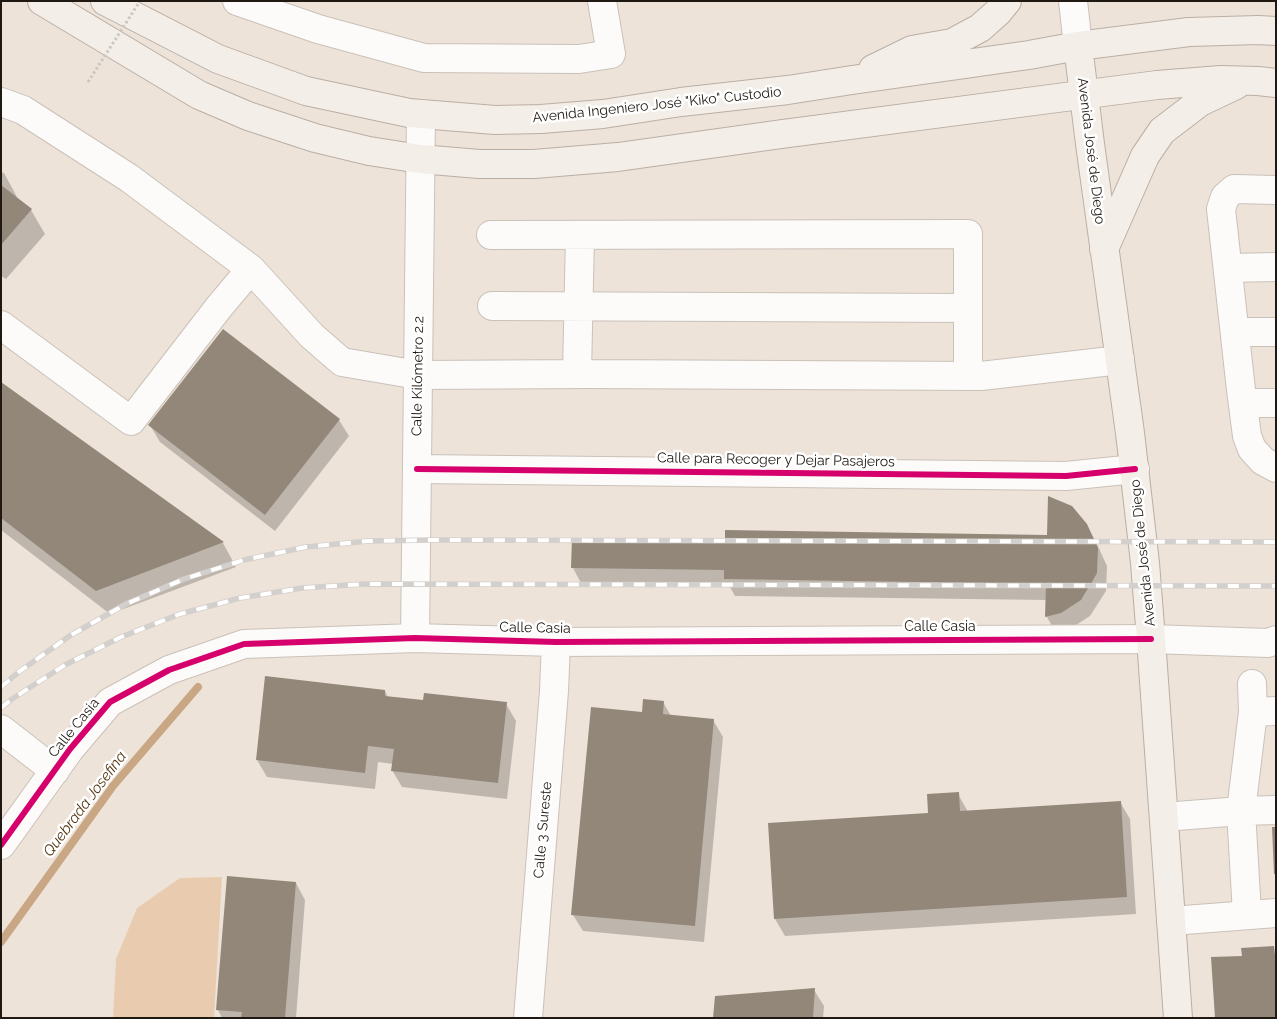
<!DOCTYPE html>
<meta charset="utf-8">
<style>
body{margin:0}
#map{position:relative;width:1277px;height:1019px;overflow:hidden;background:#eee3d9;font-family:Raleway,sans-serif}
canvas{display:block}
.frame{position:absolute;inset:0;border:2px solid #201912;pointer-events:none}
</style>
<div id="map">
<canvas width="1277" height="1019"></canvas>
<div class="frame"></div>
</div>
<script>
const ctx = document.querySelector('canvas').getContext('2d');
ctx.lineJoin = 'round';
function fill(path, color) {
  ctx.fillStyle = color;
  ctx.fill(path, 'evenodd');
}
function poly(rows) {
  const path = new Path2D();
  for (const r of rows) {
    path.moveTo(r[0], r[1]);
    for (let i = 2; i < r.length; i += 2) path.lineTo(r[i], r[i + 1]);
  }
  return path;
}
function stroke(path, color, width, dash) {
  ctx.strokeStyle = color;
  ctx.lineWidth = width;
  ctx.lineCap = dash ? 'butt' : 'round';
  ctx.setLineDash(dash || []);
  ctx.stroke(path);
}
function label(font, color, halo, rows, align = 'center') {
  ctx.font = font + ' Raleway,sans-serif';
  ctx.lineWidth = 5;
  ctx.setLineDash([]);
  ctx.textBaseline = 'middle';
  ctx.strokeStyle = halo;
  ctx.fillStyle = color;
  for (const [text, x, y, turn = 0] of rows) {
    ctx.save();
    ctx.translate(x, y);
    ctx.rotate((+turn || 0) * Math.PI / 180);
    ctx.textAlign = isNaN(turn) ? turn : align;
    if (halo) ctx.strokeText(text, 0, 0);
    ctx.fillText(text, 0, 0);
    ctx.restore();
  }
}
fill(poly([
 [222,877,214,1018,113,1018,116,959,137,908,180,878]
]), '#e9ccb0');
fill(poly([
 [1,172,4,173,17,197,16,198,31,210,45,234,6,279,1,276],
 [1,383,223,543,236,567,110,614,1,530],
 [339,420,349,436,275,531,160,442,150,425],
 [1086,525,1096,542,1107,566,1106,591,1090,616,1070,629,1056,633,1047,617,1047,600,735,596,730,587,582,585,573,568,726,541,1048,536],
 [266,677,385,691,388,697,424,701,506,704,516,721,507,799,402,787,392,770,393,764,378,762,375,789,267,777,257,760],
 [663,702,671,716,713,720,723,737,704,942,583,931,573,915,643,713],
 [958,794,968,812,1120,802,1130,819,1136,914,785,936,775,919],
 [296,883,305,900,296,1018,222,1018,218,1010],
 [814,990,824,1006,823,1018,714,1018]
]), '#0003');
stroke(poly([
 [1,942,113,786,198,687]
]), '#c9a684', 8);
fill(poly([
 [1,185,32,209,1,245],
 [223,329,340,419,265,515,148,425],
 [1,382,224,542,96,591,1,518],
 [1048,496,1072,506,1087,524,1098,548,1097,573,1092,582,1092,585,1090,585,1081,600,1061,613,1045,617,1046,584,724,579,724,570,571,568,572,538,725,540,725,530,1047,535],
 [265,676,385,690,385,696,423,700,424,693,507,702,498,783,391,771,394,749,368,746,365,773,256,760],
 [643,699,664,701,663,714,714,719,695,926,571,915,591,707,642,712],
 [959,792,960,811,1121,801,1127,897,774,919,768,823,928,813,927,794],
 [1272,827,1276,827,1276,874,1274,874],
 [227,876,296,882,285,1018,241,1018,242,1012,216,1010],
 [1274,946,1276,963,1276,1018,1215,1018,1211,957,1242,956,1241,948],
 [815,988,813,1018,713,1018,715,996]
]), '#938779');
const minor = poly([
 [237,1,318,29,424,58,579,59,611,54,602,1],
 [1073,1,1078,46],
 [1,102,23,110,129,178,251,269,312,336,342,362,418,375,587,374,981,376,1120,360],
 [1276,190,1234,189,1225,197,1221,209,1241,390,1247,436,1252,449,1263,461,1276,468],
 [491,235,968,234,968,376],
 [1228,268,1276,267],
 [492,306,968,308],
 [1,325,131,421,219,307,251,269],
 [1235,332,1276,332],
 [577,374,580,235],
 [1243,403,1276,403],
 [417,469,1066,476,1135,469],
 [415,638,421,114],
 [1252,684,1253,712,1276,711],
 [1253,712,1241,811,1276,810],
 [1,729,55,771],
 [1164,817,1241,811,1247,914],
 [1,845,70,749,110,702,169,670,244,644,415,638,556,642,1151,639,1268,643,1276,640],
 [1171,921,1276,913],
 [528,1018,554,691,556,642]
]);
const major = poly([
 [42,1,199,95,248,116,315,138,369,151,420,159,479,164,534,164,618,157,782,134,1157,85,1221,80,1258,81,1276,83],
 [105,1,218,59,306,91,409,113,495,120,541,119,603,114,681,102,788,90,852,80,1029,55,1078,46,1189,32,1258,30,1276,31],
 [1078,46,1090,144,1130,433,1145,563,1151,639,1178,1018],
 [873,69,912,50,952,43,980,28,998,12,1007,1],
 [1104,249,1145,156,1162,131,1200,102,1236,85]
]);
stroke(minor, '#cac1b9', 30);
stroke(major, '#bbafa4', 30);
stroke(minor, '#fcfbf9', 28);
stroke(major, '#f4eee8', 28);
const rail = poly([
 [1,687,20,671,71,635,126,604,184,579,244,560,306,547,368,541,431,540,1276,542],
 [1,708,12,699,65,665,121,637,180,614,240,598,302,588,365,584,1276,586]
]);
stroke(rail, '#d3cfcc', 5.5);
stroke(rail, '#fff', 4, [11]);
stroke(poly([
 [88,82,140,1]
]), '#cac7c3', 3, [2.5, 2.5]);
stroke(poly([
 [417,469,1066,476,1135,469],
 [1,845,70,749,110,702,169,670,244,644,415,638,556,642,1151,639]
]), '#d6006c', 6);
label('14px', '#201912', '#fff', [
 ["Avenida Ingeniero José \"Kiko\" Custodio",657,105,-6],
 ["Avenida José de Diego",1091,151,83],
 ["Calle Kilómetro 2.2",418,376,-89],
 ["Calle para Recoger y Dejar Pasajeros",776,460,1],
 ["Avenida José de Diego",1143,553,-96],
 ["Calle Casia",940,627],
 ["Calle Casia",535,628,1],
 ["Calle Casia",74,728,-51],
 ["Calle 3 Sureste",543,830,-85]
]);
label('italic 15px', '#573715', '#fff', [
 ["Quebrada Josefina",85,804,-53]
]);
</script>
